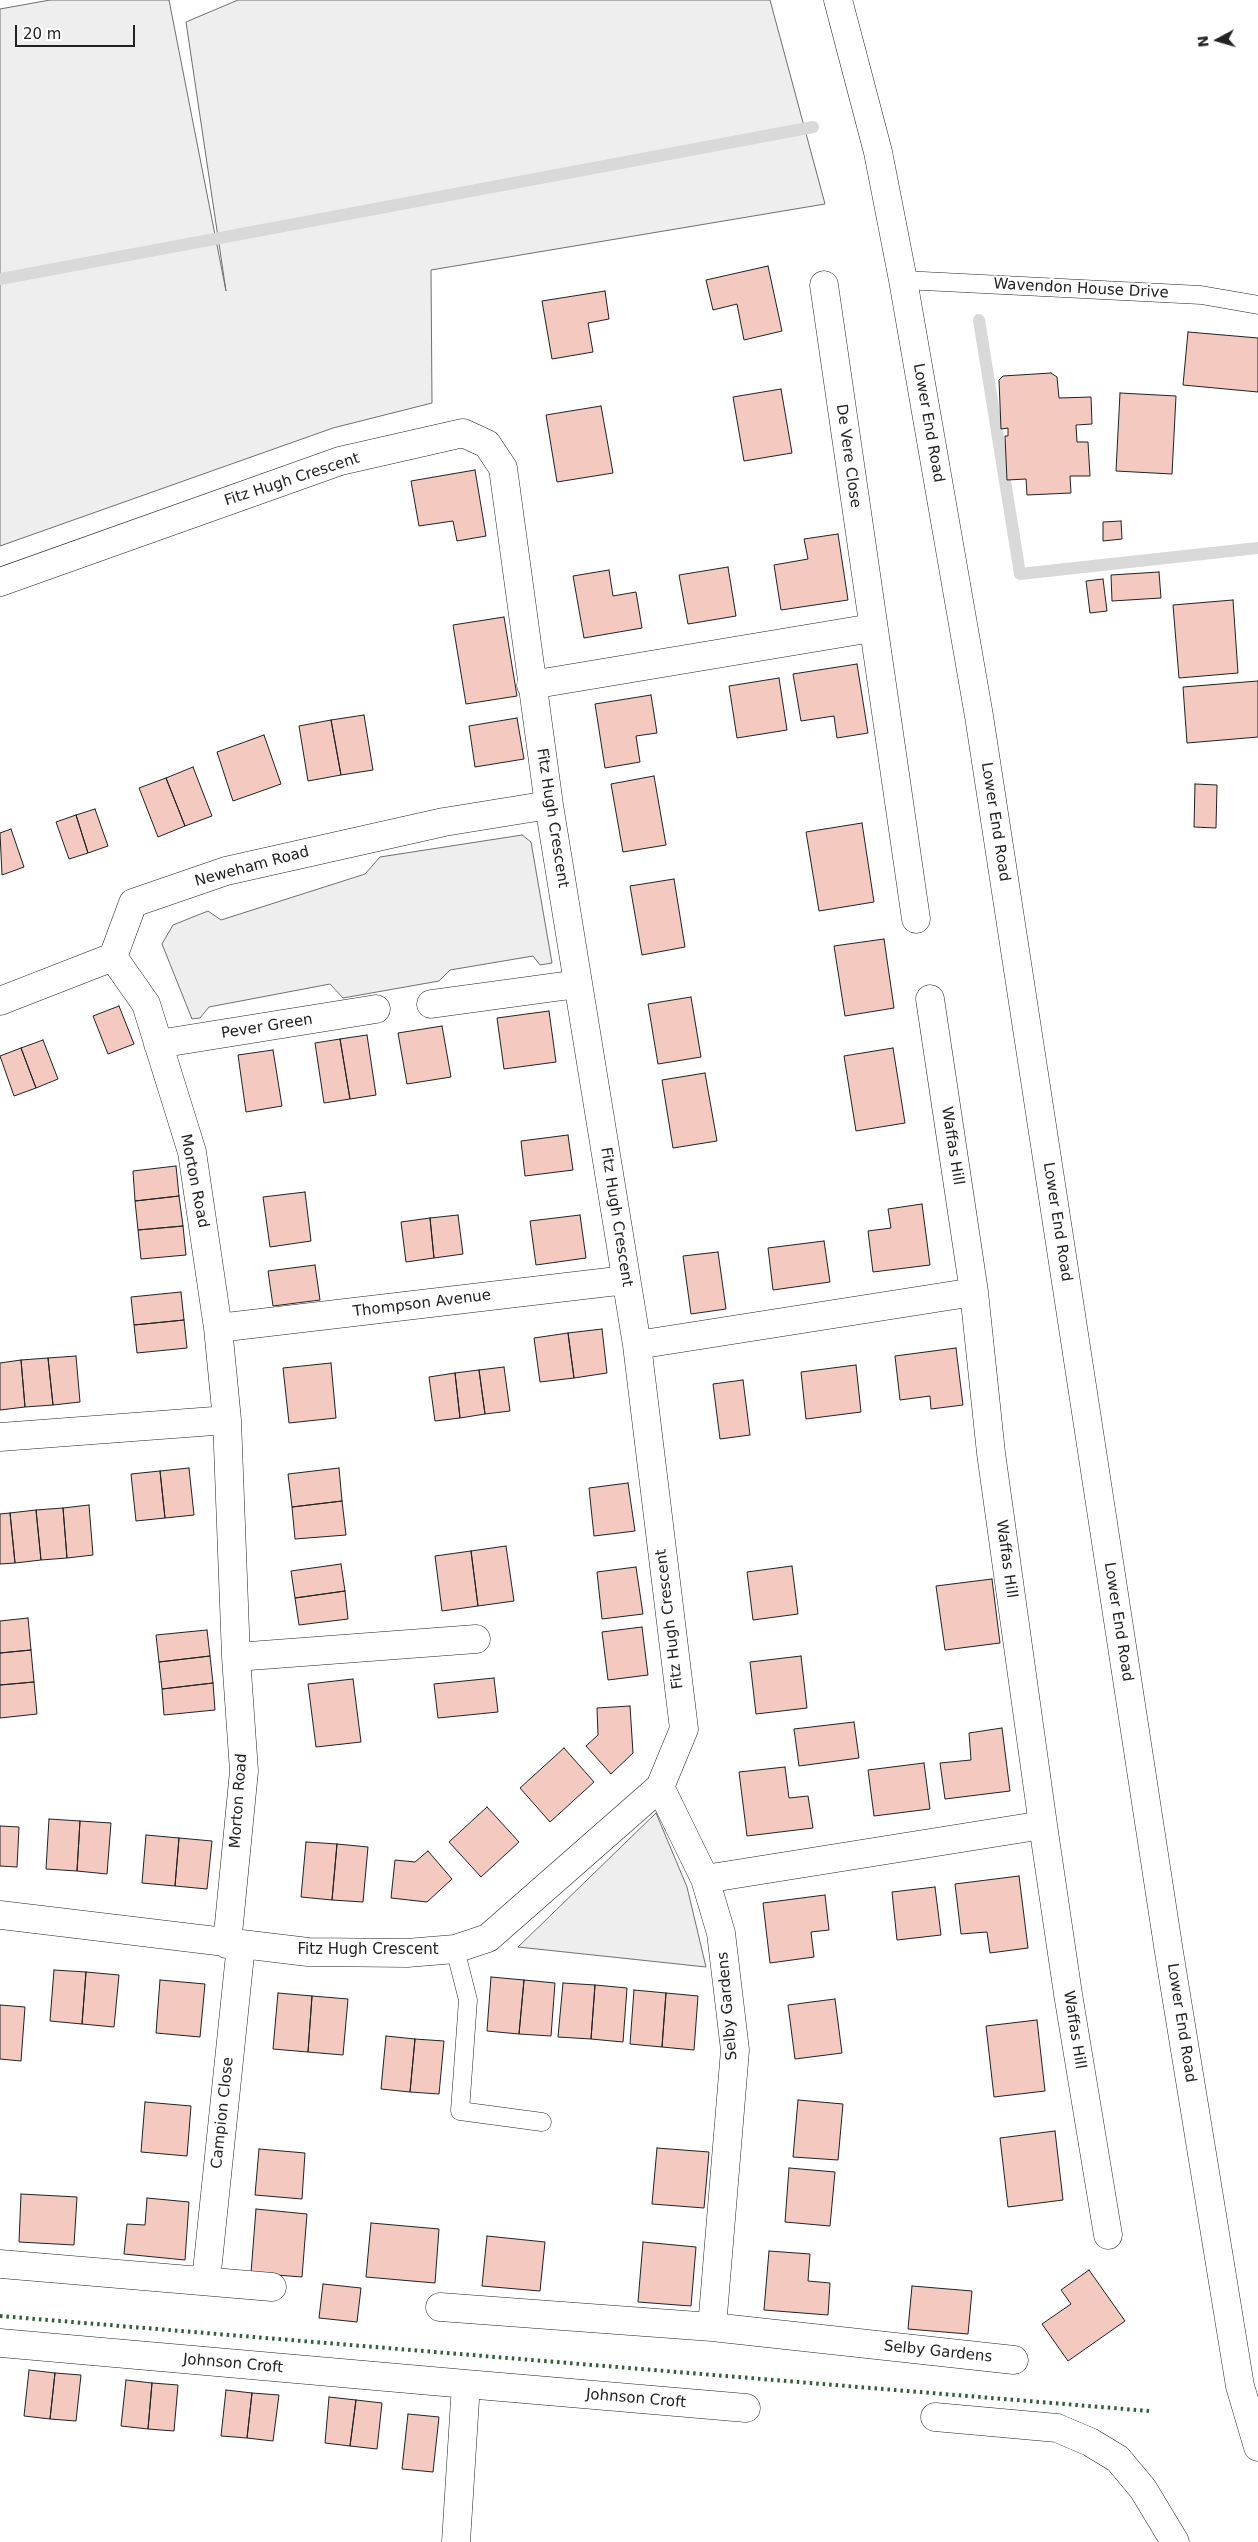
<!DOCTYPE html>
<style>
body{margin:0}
#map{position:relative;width:1258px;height:2542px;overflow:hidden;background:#fff;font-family:"DejaVu Sans",sans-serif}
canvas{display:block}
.north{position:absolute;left:1193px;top:15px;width:50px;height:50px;-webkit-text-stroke:4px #fff;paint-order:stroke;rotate:264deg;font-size:14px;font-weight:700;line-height:20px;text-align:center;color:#222}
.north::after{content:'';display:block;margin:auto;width:18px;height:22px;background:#222;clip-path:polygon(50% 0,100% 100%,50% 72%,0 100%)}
.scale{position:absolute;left:15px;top:25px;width:120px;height:22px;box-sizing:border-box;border:2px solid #222;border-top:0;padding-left:6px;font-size:15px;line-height:18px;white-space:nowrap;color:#222;-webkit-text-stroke:4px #fff;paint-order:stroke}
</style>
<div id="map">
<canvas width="1258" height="2542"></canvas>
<div class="north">N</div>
<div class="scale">20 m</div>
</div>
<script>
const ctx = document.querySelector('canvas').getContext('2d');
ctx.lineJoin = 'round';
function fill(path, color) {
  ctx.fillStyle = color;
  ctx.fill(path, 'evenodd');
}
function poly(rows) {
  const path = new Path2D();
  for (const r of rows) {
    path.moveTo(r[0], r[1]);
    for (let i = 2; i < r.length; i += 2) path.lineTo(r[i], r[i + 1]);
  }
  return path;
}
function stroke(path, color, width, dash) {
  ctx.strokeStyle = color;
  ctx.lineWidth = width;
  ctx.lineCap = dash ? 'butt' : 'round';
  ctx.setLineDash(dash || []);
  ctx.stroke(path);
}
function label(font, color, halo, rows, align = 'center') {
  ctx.font = font + ' "DejaVu Sans",sans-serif';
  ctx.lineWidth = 4;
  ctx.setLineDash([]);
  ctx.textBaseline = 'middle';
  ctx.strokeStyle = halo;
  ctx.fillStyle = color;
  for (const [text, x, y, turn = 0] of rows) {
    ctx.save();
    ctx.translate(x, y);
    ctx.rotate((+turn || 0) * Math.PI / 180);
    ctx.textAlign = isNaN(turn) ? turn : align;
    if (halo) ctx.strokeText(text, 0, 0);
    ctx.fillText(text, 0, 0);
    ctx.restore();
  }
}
const green = poly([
 [50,0,169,0,226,291,186,22,238,0,770,0,825,204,431,270,432,403,333,428,0,546,0,9,50,0],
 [522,835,531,842,552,963,540,965,533,956,450,970,439,981,343,998,330,984,209,1007,200,1018,192,1019,162,944,173,925,208,911,221,920,365,874,380,857,522,835],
 [656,1813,687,1887,706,1967,518,1947,656,1813]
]);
fill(green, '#eee');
stroke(green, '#6f6f6f', 1);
stroke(poly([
 [0,279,813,127],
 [979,320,1020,574,1258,548]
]), '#d9d9d9', 12);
const building = poly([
 [768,266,782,331,744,340,737,304,713,310,706,280,768,266],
 [605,291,609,319,588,323,593,352,552,359,542,301,605,291],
 [1188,332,1258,338,1258,392,1183,385,1188,332],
 [1051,373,1057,377,1059,398,1091,397,1092,424,1076,425,1077,442,1088,442,1090,476,1070,476,1071,493,1027,495,1026,479,1007,480,1005,436,1008,436,1008,428,1001,429,999,380,1003,376,1051,373],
 [781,389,792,453,744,461,733,397,781,389],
 [1120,393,1176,396,1172,474,1116,471,1120,393],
 [601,406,613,473,557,482,546,415,601,406],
 [475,470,486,536,457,541,453,521,419,526,411,481,475,470],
 [1121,521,1122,539,1103,541,1103,522,1121,521],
 [838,534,848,600,781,610,774,565,808,559,804,539,838,534],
 [728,567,736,616,688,624,679,575,728,567],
 [609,570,613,596,636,592,642,628,584,638,573,576,609,570],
 [1159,572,1161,598,1112,601,1111,575,1159,572],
 [1103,579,1107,611,1090,613,1086,581,1103,579],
 [1233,600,1238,673,1179,678,1173,605,1233,600],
 [504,617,517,696,466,704,453,625,504,617],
 [857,664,868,733,837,738,834,716,801,721,793,674,857,664],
 [779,678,787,730,737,738,729,686,779,678],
 [1258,681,1258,737,1187,743,1183,687,1258,681],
 [651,695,657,733,636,736,640,762,605,768,595,704,651,695],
 [364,715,373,770,341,775,331,720,364,715],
 [517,718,524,759,475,767,469,726,517,718],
 [331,720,341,775,308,781,299,726,331,720],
 [264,735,281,784,233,801,217,752,264,735],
 [193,767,212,816,185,826,166,778,193,767],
 [654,776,666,845,623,852,611,784,654,776],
 [166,778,185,826,158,837,139,788,166,778],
 [1195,784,1217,785,1216,828,1194,827,1195,784],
 [95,809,108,846,88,853,76,815,95,809],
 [76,815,88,853,69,859,56,822,76,815],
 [862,823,874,902,819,911,806,832,862,823],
 [11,829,24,867,2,875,0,833,11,829],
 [674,879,685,947,642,955,630,886,674,879],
 [884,939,894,1008,845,1016,834,946,884,939],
 [691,997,701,1057,658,1064,648,1004,691,997],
 [119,1006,134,1044,108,1054,93,1016,119,1006],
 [549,1011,556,1062,504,1069,497,1018,549,1011],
 [442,1026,451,1077,407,1084,398,1033,442,1026],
 [367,1035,376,1095,350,1099,340,1039,367,1035],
 [340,1039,350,1099,324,1103,315,1043,340,1039],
 [43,1040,58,1079,36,1088,21,1048,43,1040],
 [21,1048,36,1088,14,1096,0,1056,21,1048],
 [893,1048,905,1123,856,1131,844,1056,893,1048],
 [273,1050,282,1106,246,1112,238,1055,273,1050],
 [705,1073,717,1141,673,1148,662,1080,705,1073],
 [568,1135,573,1170,525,1176,521,1141,568,1135],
 [176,1166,179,1196,135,1201,133,1171,176,1166],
 [305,1192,311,1241,270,1247,263,1197,305,1192],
 [179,1196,183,1226,138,1230,135,1201,179,1196],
 [922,1204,930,1265,873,1272,868,1231,891,1228,888,1209,922,1204],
 [458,1215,463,1254,434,1258,430,1218,458,1215],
 [580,1215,586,1258,536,1265,530,1221,580,1215],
 [430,1218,434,1258,406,1262,401,1222,430,1218],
 [183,1226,186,1255,141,1259,138,1230,183,1226],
 [824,1241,830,1282,773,1290,768,1248,824,1241],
 [718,1252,726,1309,691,1314,683,1256,718,1252],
 [315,1265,320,1300,273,1306,268,1271,315,1265],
 [181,1292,184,1320,134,1325,131,1297,181,1292],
 [184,1320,187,1348,137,1353,134,1325,184,1320],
 [602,1329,607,1373,574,1378,568,1333,602,1329],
 [568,1333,574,1378,540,1382,534,1338,568,1333],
 [956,1348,963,1405,931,1409,930,1396,900,1400,895,1356,956,1348],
 [76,1356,80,1402,53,1405,48,1358,76,1356],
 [48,1358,53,1405,25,1407,21,1360,48,1358],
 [21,1360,25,1407,0,1410,0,1363,21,1360],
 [331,1363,336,1418,289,1423,283,1368,331,1363],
 [856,1365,861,1412,806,1419,801,1372,856,1365],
 [504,1367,510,1411,485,1414,479,1370,504,1367],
 [479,1370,485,1414,460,1418,455,1373,479,1370],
 [455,1373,460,1418,435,1421,429,1377,455,1373],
 [743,1380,750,1435,720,1439,713,1384,743,1380],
 [189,1468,194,1515,165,1518,160,1471,189,1468],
 [339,1468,342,1501,292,1507,288,1474,339,1468],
 [160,1471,165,1518,136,1521,131,1474,160,1471],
 [628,1483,635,1531,594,1536,589,1488,628,1483],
 [342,1501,346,1535,295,1539,292,1507,342,1501],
 [89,1505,93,1555,67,1558,63,1508,89,1505],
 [63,1508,67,1558,41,1560,36,1510,63,1508],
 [36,1510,41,1560,15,1563,10,1513,36,1510],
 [10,1513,15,1563,0,1564,0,1514,10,1513],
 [506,1546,514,1601,478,1606,471,1551,506,1546],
 [471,1551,478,1606,442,1611,435,1556,471,1551],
 [341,1564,345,1591,295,1598,291,1571,341,1564],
 [792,1566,798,1614,753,1620,747,1572,792,1566],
 [636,1567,643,1614,602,1619,597,1572,636,1567],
 [992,1579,1000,1643,945,1650,936,1586,992,1579],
 [345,1591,348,1619,299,1625,295,1598,345,1591],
 [28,1618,31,1650,0,1653,0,1621,28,1618],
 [642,1627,648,1675,608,1680,602,1632,642,1627],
 [207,1630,210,1656,159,1662,156,1635,207,1630],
 [31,1650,34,1682,0,1685,0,1653,31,1650],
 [210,1656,213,1683,162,1689,159,1662,210,1656],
 [801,1656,807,1708,756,1714,750,1662,801,1656],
 [494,1678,498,1712,438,1718,434,1684,494,1678],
 [353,1679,361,1742,316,1747,308,1684,353,1679],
 [34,1682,37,1714,0,1718,0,1685,34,1682],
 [213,1683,215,1710,164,1715,162,1689,213,1683],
 [630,1706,633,1753,611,1774,586,1746,598,1735,597,1708,630,1706],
 [854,1722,859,1758,799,1766,794,1729,854,1722],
 [1002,1728,1010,1791,945,1799,940,1763,971,1760,969,1733,1002,1728],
 [564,1748,594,1782,550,1822,520,1788,564,1748],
 [924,1763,930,1809,874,1816,868,1770,924,1763],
 [785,1767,789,1798,808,1796,813,1828,747,1836,739,1772,785,1767],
 [487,1807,519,1842,481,1877,449,1842,487,1807],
 [49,1819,80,1821,77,1871,46,1869,49,1819],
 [80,1821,111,1823,107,1874,77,1871,80,1821],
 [0,1826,19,1827,17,1867,0,1866,0,1826],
 [146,1835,179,1838,175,1886,142,1883,146,1835],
 [179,1838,212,1841,207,1889,175,1886,179,1838],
 [306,1842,337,1844,332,1900,301,1897,306,1842],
 [337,1844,368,1847,363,1902,332,1900,337,1844],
 [428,1851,452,1879,427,1902,391,1898,395,1860,415,1862,428,1851],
 [1019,1876,1028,1948,990,1953,987,1932,961,1934,955,1884,1019,1876],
 [935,1887,941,1935,897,1940,892,1892,935,1887],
 [825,1895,829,1930,811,1932,814,1957,770,1963,763,1903,825,1895],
 [54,1970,86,1972,82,2024,50,2021,54,1970],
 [86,1972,119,1975,114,2027,82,2024,86,1972],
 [491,1977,524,1980,519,2034,487,2031,491,1977],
 [160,1980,205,1984,200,2037,156,2033,160,1980],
 [524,1980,555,1983,551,2036,519,2034,524,1980],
 [563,1983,595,1985,591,2039,558,2037,563,1983],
 [595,1985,627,1988,623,2042,591,2039,595,1985],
 [634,1990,666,1993,662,2047,630,2044,634,1990],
 [278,1993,312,1996,308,2052,273,2049,278,1993],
 [666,1993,698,1996,694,2050,662,2047,666,1993],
 [312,1996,348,1999,343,2055,308,2052,312,1996],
 [835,1999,842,2053,795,2059,788,2005,835,1999],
 [0,2005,25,2007,21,2061,0,2059,0,2005],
 [1037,2020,1045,2091,994,2097,986,2026,1037,2020],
 [386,2036,415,2039,410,2092,381,2089,386,2036],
 [415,2039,444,2041,439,2094,410,2092,415,2039],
 [798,2100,843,2104,838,2160,793,2157,798,2100],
 [145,2102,191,2106,187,2156,141,2152,145,2102],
 [1055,2131,1063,2200,1008,2207,1000,2138,1055,2131],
 [657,2148,709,2152,704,2208,652,2204,657,2148],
 [259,2149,305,2153,302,2199,255,2195,259,2149],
 [789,2168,835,2172,830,2226,785,2222,789,2168],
 [21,2194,77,2197,74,2245,19,2242,21,2194],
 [147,2198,189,2202,185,2260,124,2254,127,2224,145,2225,147,2198],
 [256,2209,307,2214,302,2277,251,2273,256,2209],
 [371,2223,439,2229,435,2283,366,2277,371,2223],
 [487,2236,545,2242,540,2291,482,2286,487,2236],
 [643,2242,696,2247,691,2306,638,2302,643,2242],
 [769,2251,810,2254,808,2281,830,2283,828,2315,764,2310,769,2251],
 [1089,2270,1125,2321,1068,2361,1042,2324,1071,2304,1061,2290,1089,2270],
 [323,2284,361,2288,357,2322,319,2318,323,2284],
 [912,2286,972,2291,968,2334,908,2329,912,2286],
 [29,2370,55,2373,50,2419,24,2416,29,2370],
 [55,2373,81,2375,76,2421,50,2419,55,2373],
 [126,2380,152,2383,148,2429,121,2426,126,2380],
 [152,2383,178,2385,174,2431,148,2429,152,2383],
 [226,2390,252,2393,247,2438,221,2436,226,2390],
 [252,2393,279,2395,273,2441,247,2438,252,2393],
 [329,2397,356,2400,350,2446,325,2443,329,2397],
 [356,2400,382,2403,377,2449,350,2446,356,2400],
 [408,2414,439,2417,433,2472,402,2469,408,2414]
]);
fill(building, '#f3c9c0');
stroke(building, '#222', 1);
const service = poly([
 [903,280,1201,295,1258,305],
 [455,1949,468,2000,460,2111,542,2122]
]);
const minor = poly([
 [824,285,916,919],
 [0,582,340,461,463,433,487,444,503,468,549,805,637,1345,684,1729,660,1787,488,1938,455,1949,407,1953,308,1952,0,1915],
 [531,685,872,628],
 [113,957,146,1004,192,1152,218,1328,227,1420,236,1657,244,1771,227,1944],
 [930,999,974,1292,991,1453,1043,1825,1068,1994,1108,2235],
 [0,1001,113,957,133,903,226,871,444,822,549,805],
 [431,1004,578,984],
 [158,1044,376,1009],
 [218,1328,626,1280],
 [637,1345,974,1292],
 [0,1437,227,1420],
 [236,1657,476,1639],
 [660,1787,705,1879,721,1933,735,2050,712,2327],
 [705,1879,1043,1825],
 [0,2264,272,2287],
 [206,2281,241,1945],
 [440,2307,712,2327,1014,2360],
 [0,2343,466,2384,456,2542],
 [466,2384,746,2408],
 [935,2417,1057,2428,1090,2442,1118,2459,1143,2489,1175,2542]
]);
const tertiary = poly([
 [838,0,878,152,903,280,979,716,1169,1952,1240,2386,1258,2447]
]);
stroke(service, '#222', 19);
stroke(minor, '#222', 29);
stroke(tertiary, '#222', 29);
stroke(service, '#fff', 18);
stroke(minor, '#fff', 28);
stroke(tertiary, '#fff', 28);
stroke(poly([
 [0,2316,1149,2411]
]), '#2f5e38', 4, [2.5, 4]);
label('15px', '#222', '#fff', [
 ["Wavendon House Drive",1081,289,3],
 ["Lower End Road",928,423,80],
 ["De Vere Close",848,456,82],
 ["Fitz Hugh Crescent",292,480,-18],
 ["Fitz Hugh Crescent",552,818,81],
 ["Lower End Road",995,822,81],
 ["Neweham Road",252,867,-15],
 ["Pever Green",267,1027,-9],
 ["Waffas Hill",952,1146,81],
 ["Morton Road",194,1181,79],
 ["Fitz Hugh Crescent",616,1217,81],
 ["Lower End Road",1057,1222,81],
 ["Thompson Avenue",422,1304,-7],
 ["Waffas Hill",1006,1559,82],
 ["Fitz Hugh Crescent",670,1619,-97],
 ["Lower End Road",1118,1622,81],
 ["Morton Road",239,1801,-86],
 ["Fitz Hugh Crescent",368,1950],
 ["Selby Gardens",728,2006,-95],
 ["Lower End Road",1181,2023,81],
 ["Waffas Hill",1074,2030,81],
 ["Campion Close",223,2113,-84],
 ["Selby Gardens",938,2352,6],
 ["Johnson Croft",233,2364,5],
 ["Johnson Croft",636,2399,5]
]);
</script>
